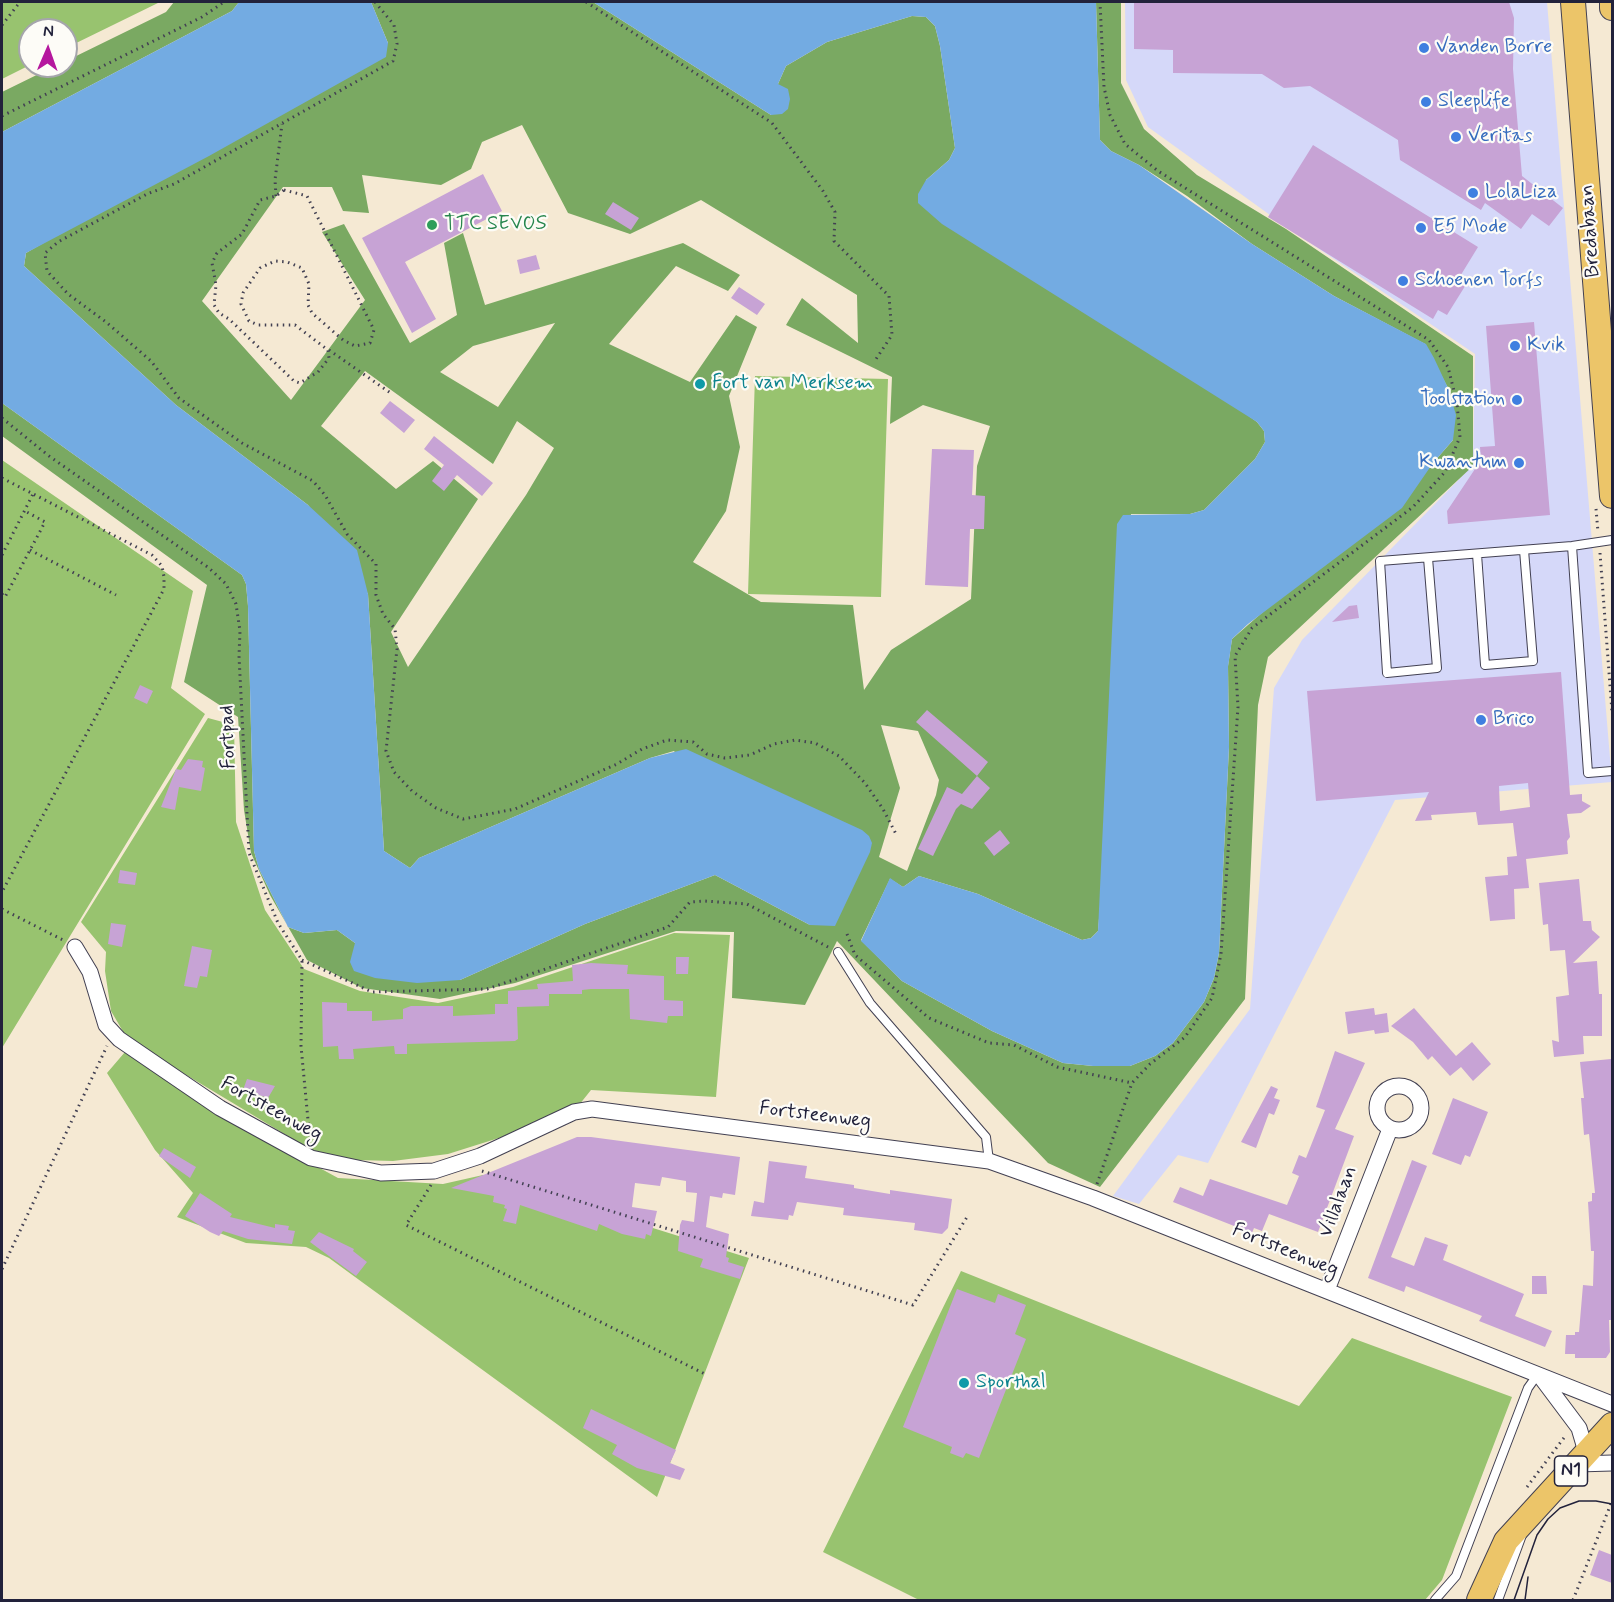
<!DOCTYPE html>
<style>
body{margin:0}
#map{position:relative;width:1614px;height:1602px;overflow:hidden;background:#f5e9d3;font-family:Mynerve,sans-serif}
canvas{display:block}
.frame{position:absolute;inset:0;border:3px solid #22223b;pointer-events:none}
.north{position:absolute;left:18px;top:18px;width:60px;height:60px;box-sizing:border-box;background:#fdfcf7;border:2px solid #a5a5ac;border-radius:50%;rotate:2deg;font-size:16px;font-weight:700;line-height:24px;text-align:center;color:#22223b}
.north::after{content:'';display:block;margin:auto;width:21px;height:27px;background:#b5179e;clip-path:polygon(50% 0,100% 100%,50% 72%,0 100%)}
</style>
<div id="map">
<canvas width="1614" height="1602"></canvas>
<div class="frame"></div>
<div class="north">N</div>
</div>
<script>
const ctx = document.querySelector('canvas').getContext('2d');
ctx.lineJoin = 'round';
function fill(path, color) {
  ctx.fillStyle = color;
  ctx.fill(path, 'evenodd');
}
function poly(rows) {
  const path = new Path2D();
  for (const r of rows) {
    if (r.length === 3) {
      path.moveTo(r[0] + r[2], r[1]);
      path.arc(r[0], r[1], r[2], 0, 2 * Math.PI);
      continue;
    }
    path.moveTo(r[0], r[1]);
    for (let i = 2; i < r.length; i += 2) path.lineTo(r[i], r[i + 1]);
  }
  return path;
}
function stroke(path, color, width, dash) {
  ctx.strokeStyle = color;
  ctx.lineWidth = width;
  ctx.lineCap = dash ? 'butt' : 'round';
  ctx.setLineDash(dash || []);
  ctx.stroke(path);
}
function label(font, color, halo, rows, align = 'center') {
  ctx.font = font + ' Mynerve,sans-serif';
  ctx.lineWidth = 4.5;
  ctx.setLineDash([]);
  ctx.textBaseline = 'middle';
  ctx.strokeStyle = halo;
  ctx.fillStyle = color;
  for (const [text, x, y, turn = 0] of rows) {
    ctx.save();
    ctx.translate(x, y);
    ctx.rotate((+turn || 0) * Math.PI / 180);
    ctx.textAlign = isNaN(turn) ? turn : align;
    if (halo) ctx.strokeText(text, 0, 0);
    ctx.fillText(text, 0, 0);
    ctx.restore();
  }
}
fill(poly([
 [1125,2,1547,2,1612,782,1395,800,1208,1163,1178,1155,1139,1204,1113,1196,1250,1009,1274,688,1302,640,1473,465,1475,354,1288,228,1148,127,1126,80]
]), '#d5d8f9');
fill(poly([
 [2,2,160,2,66,48,66,30,30,30,30,65,2,79],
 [755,376,888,379,881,597,748,594],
 [2,460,193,591,171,688,205,714,2,1048],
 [208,718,234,725,236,822,265,910,304,969,360,991,438,1003,513,987,674,933,730,935,716,1097,591,1090,579,1105,502,1137,448,1154,393,1161,357,1160,316,1153,128,1040,111,1011,105,971,106,952,81,922],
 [125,1052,228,1118,338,1178,443,1184,483,1175,749,1258,657,1497,329,1258,306,1247,246,1243,177,1217,193,1193,155,1150,107,1073],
 [961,1271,1299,1406,1352,1338,1512,1397,1442,1580,1425,1600,919,1600,823,1552]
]), '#98c36f');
fill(poly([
 [174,2,239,2,232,11,2,132,2,92,55,66,66,66,66,61,166,12],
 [371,2,593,2,771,115,778,84,786,66,827,42,912,16,926,17,935,26,940,46,955,148,949,160,926,180,1257,422,1264,431,1265,442,1255,459,1204,510,1190,514,1131,514,1098,931,1091,938,1082,940,978,894,919,876,903,887,890,879,861,940,902,981,992,1031,1063,1063,1093,1066,1130,1066,1155,1056,1173,1043,1204,1002,1214,978,1219,953,1229,747,1228,666,1232,639,1433,463,1453,440,1448,388,1425,344,1334,296,1252,244,1187,196,1139,165,1111,151,1100,140,1096,2,1121,2,1121,83,1144,129,1197,175,1286,229,1473,356,1473,466,1268,657,1258,705,1245,999,1100,1187,1048,1163,837,941,805,1005,732,998,734,932,676,931,515,983,440,999,362,988,307,960,270,895,251,853,244,810,238,717,184,682,207,585,2,436,2,403,242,575,246,584,248,606,254,851,259,869,288,927,304,933,337,930,355,943,460,980,585,924,715,875,810,925,674,751,650,758,419,858,410,868,384,851,368,594,308,505,176,405,24,266,26,253,388,43],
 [522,125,568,213,630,234,701,200,857,295,858,343,802,298,786,325,892,377,890,424,923,405,990,426,977,466,971,599,891,650,864,690,853,605,761,602,693,562,726,511,740,447,729,396,757,327,736,315,690,382,609,344,676,266,728,291,740,275,683,243,485,305,463,233,444,243,457,315,410,343,344,224,322,232,365,300,291,400,202,301,283,187,332,187,343,211,369,213,362,175,441,185,471,169,482,142],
 [555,323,498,407,440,372,473,346],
 [365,371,493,464,517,421,554,448,526,495,408,667,391,632,478,499,433,461,396,489,321,426],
 [881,725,918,731,939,780,936,795,907,871,879,857,900,788]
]), '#7aa962');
fill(poly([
 [239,2,371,2,388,43,386,57,209,156,26,253,24,266,176,405,308,505,357,550,368,594,384,851,410,868,419,858,650,758,686,749,862,830,869,836,872,843,870,852,835,926,810,925,715,875,585,924,460,980,417,983,375,978,354,971,350,962,355,943,337,930,304,933,288,927,259,869,254,851,248,606,246,584,242,575,2,403,2,132,232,11],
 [593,2,1096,2,1100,140,1111,151,1139,165,1252,244,1334,296,1426,344,1434,358,1448,388,1456,415,1453,440,1433,463,1402,508,1248,624,1232,639,1228,667,1229,747,1219,953,1214,978,1204,1002,1173,1043,1155,1056,1130,1066,1093,1066,1063,1063,992,1031,902,981,861,941,890,878,903,887,919,876,978,894,1082,940,1091,938,1098,931,1117,524,1123,515,1190,514,1204,510,1255,459,1265,442,1264,431,1257,422,942,224,918,203,918,194,926,180,949,160,955,148,940,46,935,26,926,17,912,16,827,42,786,66,778,84,788,89,790,99,788,109,782,114,771,115]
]), '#73abe2');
fill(poly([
 [1134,2,1509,2,1514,18,1513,69,1522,176,1563,208,1549,226,1532,214,1521,229,1485,203,1481,210,1400,160,1398,140,1310,86,1284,88,1262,74,1173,73,1173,50,1134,49],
 [1313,145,1478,247,1459,278,1467,283,1447,315,1438,310,1433,319,1268,217],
 [483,174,502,211,405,262,436,319,412,333,362,238],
 [613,202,639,218,631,230,605,214],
 [536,255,540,269,520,274,517,260],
 [739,287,765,304,757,315,731,298],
 [1534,322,1550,515,1448,524,1447,511,1481,460,1480,447,1495,446,1486,326],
 [390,401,415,420,404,433,380,413],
 [434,436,493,483,482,496,457,475,444,491,432,481,444,465,424,449],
 [932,449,974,450,972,495,985,496,984,529,970,529,968,587,925,585],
 [1357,605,1359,618,1332,622,1349,606],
 [1561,672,1570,795,1582,794,1582,801,1591,806,1581,813,1567,814,1570,837,1567,841,1568,854,1526,859,1529,888,1514,889,1515,919,1490,921,1485,877,1508,875,1507,857,1517,856,1513,823,1478,825,1476,812,1431,815,1432,820,1415,821,1429,792,1316,801,1307,691],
 [1528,783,1530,807,1500,811,1499,786],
 [140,685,153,691,147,704,134,698],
 [927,710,988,762,977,776,916,722],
 [188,759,203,761,202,767,205,768,201,791,179,787,175,810,161,807,176,769,181,770],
 [977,776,990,788,972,809,961,804,956,809,933,856,918,849,947,787,962,794],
 [1000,830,1010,843,994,856,984,843],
 [120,870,137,873,135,885,118,883],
 [1579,879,1583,921,1591,921,1592,930,1600,937,1573,963,1597,961,1599,994,1602,994,1602,1036,1583,1036,1584,1054,1554,1057,1552,1040,1559,1042,1556,997,1569,995,1565,950,1550,951,1548,924,1543,925,1539,883],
 [111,923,126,925,122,947,108,944],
 [192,946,212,950,207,977,200,976,197,988,184,986],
 [676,957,689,957,688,974,676,974],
 [591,963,628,965,627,974,664,976,664,1000,683,1001,683,1016,668,1016,667,1023,630,1019,629,989,591,989,582,990,582,994,549,994,549,1006,517,1007,518,1039,515,1041,407,1044,407,1054,395,1054,394,1046,353,1049,354,1059,339,1059,338,1046,323,1047,322,1002,347,1003,347,1011,372,1011,372,1021,403,1019,403,1009,411,1006,453,1006,453,1016,495,1014,495,1004,508,1004,508,991,538,989,537,984,573,981,572,965],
 [1374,1008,1375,1015,1387,1013,1389,1032,1375,1034,1374,1030,1348,1034,1345,1012],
 [1414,1008,1456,1056,1472,1042,1491,1064,1473,1081,1461,1067,1450,1076,1432,1056,1428,1060,1413,1042,1391,1026],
 [1335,1051,1365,1063,1335,1129,1354,1136,1318,1232,1269,1214,1262,1231,1254,1228,1252,1233,1173,1202,1180,1187,1203,1196,1210,1179,1287,1205,1299,1176,1292,1173,1299,1155,1306,1158,1325,1110,1316,1107],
 [1611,1059,1612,1320,1609,1320,1610,1352,1606,1358,1575,1358,1575,1354,1565,1354,1566,1335,1575,1335,1575,1332,1579,1332,1583,1285,1593,1286,1594,1251,1591,1251,1588,1202,1592,1201,1592,1193,1595,1193,1589,1134,1584,1135,1581,1098,1584,1098,1580,1062],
 [247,1079,275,1086,268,1098,243,1090],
 [1271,1086,1278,1089,1274,1098,1280,1100,1274,1115,1269,1113,1256,1148,1241,1142],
 [1453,1098,1488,1112,1470,1157,1465,1155,1461,1165,1432,1154],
 [577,1137,591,1137,740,1157,735,1195,723,1193,722,1198,710,1196,706,1227,729,1234,726,1257,729,1258,728,1262,744,1267,740,1279,700,1267,703,1259,678,1251,680,1225,682,1220,694,1222,697,1193,686,1192,686,1181,662,1177,660,1186,635,1183,632,1207,657,1211,651,1236,646,1234,645,1239,622,1234,599,1224,597,1231,520,1205,516,1224,503,1221,507,1209,504,1208,505,1205,493,1202,494,1196,451,1188],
 [164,1148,196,1167,190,1178,159,1156],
 [1412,1160,1427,1166,1391,1257,1414,1266,1425,1237,1448,1245,1443,1260,1524,1294,1515,1316,1552,1331,1545,1347,1479,1321,1482,1316,1406,1286,1404,1292,1368,1278],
 [769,1161,807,1166,805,1178,854,1185,854,1188,890,1194,890,1190,952,1199,948,1228,942,1234,914,1230,915,1223,843,1215,844,1208,797,1202,793,1216,789,1215,788,1220,751,1216,754,1201,764,1203],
 [200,1193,232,1214,230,1217,275,1228,275,1224,289,1226,288,1230,295,1231,292,1244,248,1239,223,1231,219,1236,210,1232,185,1216],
 [319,1232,354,1249,353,1251,367,1262,356,1276,310,1242],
 [1532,1276,1546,1276,1547,1294,1532,1294],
 [957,1289,995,1303,998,1294,1026,1305,1015,1334,1026,1339,979,1458,966,1453,963,1458,950,1453,952,1447,903,1427],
 [591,1409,676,1450,670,1463,685,1469,680,1480,637,1468,612,1454,617,1445,583,1428],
 [1599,1550,1612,1555,1612,1583,1590,1575]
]), '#c7a3d5');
const service = poly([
 [1572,546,1588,773,1612,771],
 [1477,554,1485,665,1533,661,1524,550],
 [1428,558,1437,668,1387,673,1380,561,1572,546,1612,540],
 [838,952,870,1003,986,1137,989,1161],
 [1435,1600,1456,1576,1528,1388,1538,1374],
 [1498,1600,1522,1535]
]);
const minor = poly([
 [75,947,90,972,106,1025,119,1039,220,1108,311,1158,381,1173,434,1171,480,1156,574,1112,592,1109,989,1161,1093,1198,1612,1404],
 [1399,1108,22],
 [1327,1290,1390,1129],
 [1540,1376,1579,1428,1587,1455],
 [1577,1464,1612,1463]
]);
const primary = poly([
 [1573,2,1612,496],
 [1612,2,1612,8],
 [1479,1600,1506,1541,1612,1425]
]);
stroke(service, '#424052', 10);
stroke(minor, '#424052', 17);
stroke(primary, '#424052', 26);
stroke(poly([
 [375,2,394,25,397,44,393,61,174,184,147,194,58,242,45,253,47,271,68,294,106,322,151,361,179,398,242,443,313,481,325,495,347,534,376,564,376,595,383,614,395,629,397,649,386,751,394,772,412,791,436,808,463,819,515,809,617,764,642,749,667,740,693,742,707,754,725,758,750,755,774,744,795,740,815,743,839,756,865,783,883,809,896,834],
 [586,2,772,123,823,191,835,212,834,241,889,296,892,335,876,359],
 [2,25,20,2],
 [2,116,202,17,224,2],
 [284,190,307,196,374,330,370,343,355,346,343,340,312,313,308,305,309,284,302,268,287,262,275,261,260,268,243,293,241,304,249,321,258,325,295,325,328,350,329,358,318,372,300,383,294,381,229,319,219,313,214,305,216,285,212,263,217,253,242,234,260,200,276,196,284,190],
 [276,196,275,180,282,124],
 [329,350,392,394],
 [2,418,49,456,209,568,226,584,236,604,240,631,239,656,249,853,278,923,302,960,301,1046,310,1141],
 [2,478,152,555,162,566,164,577,164,589,2,892],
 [1596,509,1598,532],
 [30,550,116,595],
 [1600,553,1612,712],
 [2,555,33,494],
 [2,594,5,597,45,522,25,511],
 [2,909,63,940],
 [847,934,855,955,929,1018,989,1043,1014,1045,1057,1067,1132,1083],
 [302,960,372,992,487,989,668,927,690,902,705,901,747,904,828,947],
 [482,1171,913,1305,967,1217],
 [1097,1184,1132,1083,1150,1064,1185,1037,1212,998,1221,954,1238,707,1235,656,1252,628,1413,507,1445,472,1460,437,1457,403,1448,367,1429,340,1158,171,1125,144,1110,115,1104,87,1100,2],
 [431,1185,406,1225,705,1374],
 [2,1269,107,1046],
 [1527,1487,1566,1435],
 [1573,1600,1612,1501]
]), '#424052', 3, [1.5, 4.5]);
stroke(service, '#fff', 8);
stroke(minor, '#fff', 15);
stroke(primary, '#ecc569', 24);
stroke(poly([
 [1514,1600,1537,1535,1548,1519,1560,1508,1579,1501,1596,1501,1612,1504],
 [1525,1600,1528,1577]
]), '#22223b', 1.5);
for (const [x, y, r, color] of [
 [1424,48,6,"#3f7fe0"],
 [1426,102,6,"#3f7fe0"],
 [1456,137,6,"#3f7fe0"],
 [1473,193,6,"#3f7fe0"],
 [432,225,6,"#2e9e5b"],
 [1421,228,6,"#3f7fe0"],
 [1403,281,6,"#3f7fe0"],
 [1515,346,6,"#3f7fe0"],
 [700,384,6,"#0f9aa8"],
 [1517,400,6,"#3f7fe0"],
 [1519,463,6,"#3f7fe0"],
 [1481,720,6,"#3f7fe0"],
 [964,1383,6,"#0f9aa8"]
]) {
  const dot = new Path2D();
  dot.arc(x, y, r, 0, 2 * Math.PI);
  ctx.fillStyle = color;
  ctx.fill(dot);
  stroke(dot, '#fdfcf7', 2);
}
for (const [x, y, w] of [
 [1571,1471,33]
]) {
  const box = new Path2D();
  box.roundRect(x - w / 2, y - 15, w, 30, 4.5);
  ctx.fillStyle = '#fdfcf7';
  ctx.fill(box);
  stroke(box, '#22223b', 1.5);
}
label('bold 18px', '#22223b', null, [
 ["N1",1571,1471]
]);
label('20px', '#366cbe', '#fdfcf7', [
 ["Vanden Borre",1436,48],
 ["Sleeplife",1438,102],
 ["Veritas",1468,137],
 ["LolaLiza",1485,193],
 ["E5 Mode",1433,228],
 ["Schoenen Torfs",1415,281],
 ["Kvik",1527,346],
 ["Toolstation",1505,400,"right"],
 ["Kwantum",1507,463,"right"],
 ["Brico",1493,720]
], 'left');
label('20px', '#27864d', '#fdfcf7', [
 ["TTC SEVOS",444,225]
], 'left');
label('20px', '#22223b', '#fdfcf7', [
 ["Bredabaan",1591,231,-94],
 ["Fortpad",229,737,-92],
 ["Fortsteenweg",271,1110,29],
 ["Fortsteenweg",815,1116,7],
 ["Villalaan",1339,1202,-69],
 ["Fortsteenweg",1285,1251,22]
]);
label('20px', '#0d838f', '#fdfcf7', [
 ["Fort van Merksem",712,384],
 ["Sporthal",976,1383]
], 'left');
</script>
